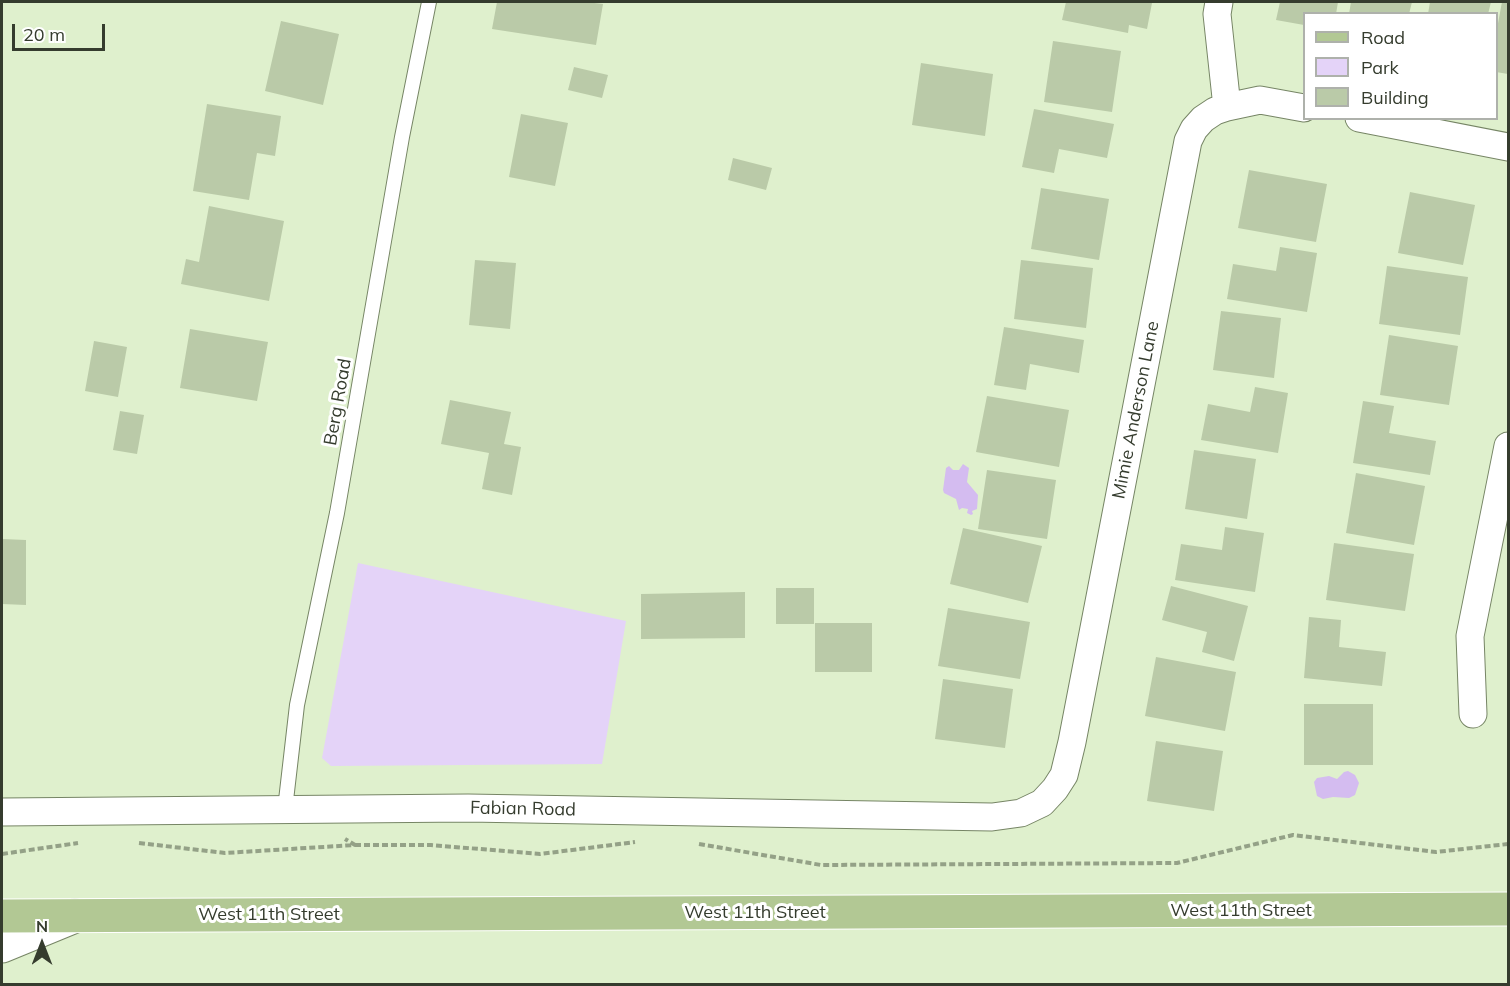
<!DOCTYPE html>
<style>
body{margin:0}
#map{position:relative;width:1510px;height:986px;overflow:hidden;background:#dff0cd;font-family:Mulish,sans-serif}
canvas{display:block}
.frame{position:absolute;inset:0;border:3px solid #353c2e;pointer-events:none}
.legend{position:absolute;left:1303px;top:12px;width:195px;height:108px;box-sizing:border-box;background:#fff;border:2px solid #aeb1ab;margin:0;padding:8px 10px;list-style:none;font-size:18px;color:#353c2e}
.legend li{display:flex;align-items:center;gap:12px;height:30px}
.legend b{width:30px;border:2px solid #aeb1ab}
.north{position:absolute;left:12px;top:914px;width:60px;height:60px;-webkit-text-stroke:4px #fff;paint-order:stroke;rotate:0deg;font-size:16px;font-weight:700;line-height:24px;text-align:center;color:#353c2e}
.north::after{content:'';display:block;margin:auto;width:21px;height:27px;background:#353c2e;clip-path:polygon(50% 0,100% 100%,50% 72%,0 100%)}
.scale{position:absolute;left:12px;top:24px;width:93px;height:27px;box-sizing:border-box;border:3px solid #353c2e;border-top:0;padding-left:8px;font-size:18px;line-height:21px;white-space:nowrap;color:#353c2e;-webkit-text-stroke:4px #fff;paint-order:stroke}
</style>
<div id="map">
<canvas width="1510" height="986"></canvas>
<div class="frame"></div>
<ul class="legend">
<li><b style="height:8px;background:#b2c894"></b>Road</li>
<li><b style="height:16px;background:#e4d3f8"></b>Park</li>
<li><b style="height:16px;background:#bacaa8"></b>Building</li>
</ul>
<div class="north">N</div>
<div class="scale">20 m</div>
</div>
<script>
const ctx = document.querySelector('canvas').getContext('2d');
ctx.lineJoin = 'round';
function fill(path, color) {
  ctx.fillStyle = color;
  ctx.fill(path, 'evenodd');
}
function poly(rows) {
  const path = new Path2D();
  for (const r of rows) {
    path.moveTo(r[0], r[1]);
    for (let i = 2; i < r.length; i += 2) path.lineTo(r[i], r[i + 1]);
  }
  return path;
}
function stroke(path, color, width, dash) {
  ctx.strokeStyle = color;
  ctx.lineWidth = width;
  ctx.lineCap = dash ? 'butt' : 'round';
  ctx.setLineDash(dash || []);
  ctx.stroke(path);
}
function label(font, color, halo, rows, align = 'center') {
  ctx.font = font + ' Mulish,sans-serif';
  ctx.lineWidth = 6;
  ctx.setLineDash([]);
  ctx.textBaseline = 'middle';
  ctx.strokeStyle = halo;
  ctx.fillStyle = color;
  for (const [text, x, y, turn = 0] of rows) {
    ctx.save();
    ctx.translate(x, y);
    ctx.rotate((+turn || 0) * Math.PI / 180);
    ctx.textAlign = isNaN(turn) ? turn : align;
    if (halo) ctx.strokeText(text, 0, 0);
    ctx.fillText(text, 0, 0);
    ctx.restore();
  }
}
fill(poly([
 [358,563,626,621,602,764,331,766,322,758]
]), '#e4d3f8');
fill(poly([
 [963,464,969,468,967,482,978,495,977,509,972,511,973,514,971,515,967,513,968,509,962,508,959,510,956,499,944,493,943,490,946,468,949,466,953,470,959,470],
 [1348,771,1355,775,1359,783,1355,795,1349,798,1333,797,1323,799,1317,796,1314,782,1317,778,1329,776,1337,779,1344,772]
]), '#d4bcf0');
fill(poly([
 [497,2,586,2,603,4,596,45,492,29],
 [1066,2,1147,2,1152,3,1147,29,1129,25,1128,33,1062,20],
 [1280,2,1338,2,1336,14,1304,14,1304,25,1276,20],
 [1351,2,1412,2,1409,14,1349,14],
 [1430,2,1491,2,1488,14,1428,14],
 [1502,2,1508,2,1508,74,1496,72,1496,34],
 [281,21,339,34,323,105,265,91],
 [1053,41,1121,51,1112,112,1044,102],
 [921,63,993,74,985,136,912,125],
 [574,67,608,75,602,98,568,90],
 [207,104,281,116,275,156,257,153,249,200,193,191],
 [1034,109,1114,124,1107,158,1059,149,1054,173,1022,167],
 [521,114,568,123,555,186,509,177],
 [733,158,772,168,766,190,728,180],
 [1249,170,1327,184,1316,242,1238,228],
 [1041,188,1109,199,1099,260,1031,249],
 [1410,192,1475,205,1463,265,1398,253],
 [209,206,284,221,269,301,181,284,186,259,199,262],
 [1280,247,1317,253,1307,312,1227,299,1233,264,1276,271],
 [475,260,516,263,510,329,469,325],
 [1021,260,1093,268,1086,328,1014,319],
 [1387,266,1468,277,1460,335,1379,324],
 [1221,311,1281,318,1274,378,1213,370],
 [1004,327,1084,340,1079,373,1030,364,1026,390,994,385],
 [190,329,268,342,257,401,180,388],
 [1389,335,1458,346,1449,405,1380,395],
 [94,341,127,347,118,397,85,391],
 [1255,387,1288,393,1278,453,1201,440,1208,404,1250,412],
 [987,396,1069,410,1059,467,976,452],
 [450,400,511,412,504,444,521,447,512,495,482,489,489,453,441,444],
 [1363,401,1394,406,1389,433,1436,441,1430,475,1353,463],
 [120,411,144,415,137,454,113,450],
 [1194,450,1256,459,1247,519,1185,509],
 [987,470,1056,480,1047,539,978,529],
 [1356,473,1425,486,1414,545,1346,533],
 [1225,527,1264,533,1255,592,1175,580,1181,544,1222,550],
 [963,528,1042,546,1028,603,950,584],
 [2,539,26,540,26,605,2,604],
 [1334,543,1414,554,1405,611,1326,600],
 [1171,586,1248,606,1234,661,1202,652,1207,632,1162,620],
 [776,588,814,588,814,624,776,624],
 [745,592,745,638,641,639,641,594],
 [948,608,1030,622,1020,679,938,666],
 [1309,617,1341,620,1339,647,1386,652,1382,686,1304,678],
 [815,623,872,623,872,672,815,672],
 [1156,657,1236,672,1225,731,1145,716],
 [943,679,1013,689,1005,748,935,739],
 [1304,704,1373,704,1373,765,1304,765],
 [1156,741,1223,751,1214,811,1147,801]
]), '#bacaa8');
const service = poly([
 [285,809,297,705,337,513,402,137,429,2]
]);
const minor = poly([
 [1219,2,1217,14,1227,107],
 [1359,118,1508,147],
 [1473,714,1470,636,1508,446],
 [2,812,468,808,992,817,1021,813,1042,803,1055,789,1064,775,1072,742,1188,141,1194,129,1203,119,1215,111,1227,107,1260,100,1304,108]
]);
const tertiary = poly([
 [2,946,75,916]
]);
const primary = poly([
 [2,916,1508,909]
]);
stroke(service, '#768565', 16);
stroke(minor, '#768565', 29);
stroke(tertiary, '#768565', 35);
stroke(primary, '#fff', 35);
stroke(poly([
 [139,843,225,853,355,845,345,839],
 [699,844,821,865,1177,863,1293,835,1436,852,1508,844],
 [355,845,431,845,540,854,635,842],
 [2,854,78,843]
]), '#94a187', 4, [6, 3]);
stroke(service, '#fff', 14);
stroke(minor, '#fff', 27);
stroke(tertiary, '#fff', 33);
stroke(primary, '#b2c894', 33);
label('18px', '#353c2e', '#fff', [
 ["Berg Road",338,402,-80],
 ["Mimie Anderson Lane",1136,410,-79],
 ["Fabian Road",523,809,1],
 ["West 11th Street",1241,911],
 ["West 11th Street",755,913],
 ["West 11th Street",269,915]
]);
</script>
